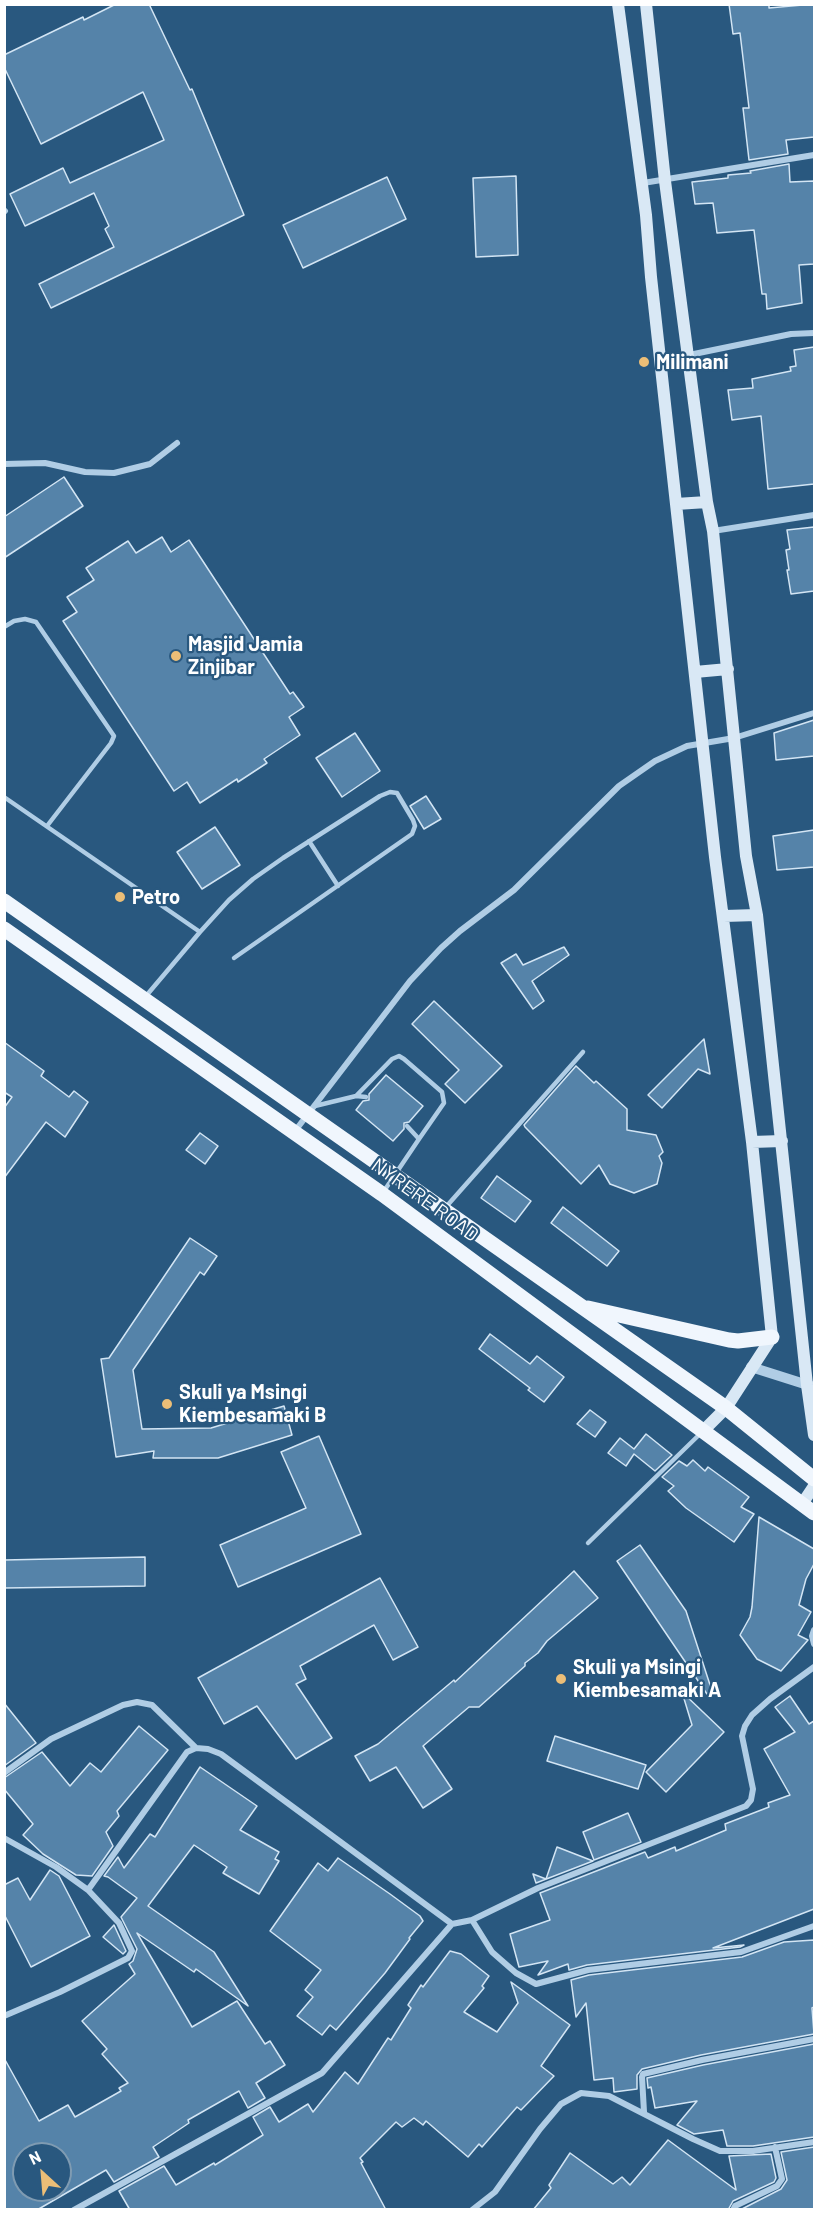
<!DOCTYPE html>
<style>
body{margin:0}
#map{position:relative;width:819px;height:2214px;overflow:hidden;background:#29587f;font-family:Barlow,sans-serif}
canvas{display:block}
.frame{position:absolute;inset:0;border:6px solid #fff;pointer-events:none}
.north{position:absolute;left:12px;top:2142px;width:60px;height:60px;box-sizing:border-box;background:#29587f;border:2px solid #7f9bb2;border-radius:50%;rotate:334deg;font-size:16px;font-weight:700;line-height:24px;text-align:center;color:#fff}
.north::after{content:'';display:block;margin:auto;width:21px;height:27px;background:#ecbe77;clip-path:polygon(50% 0,100% 100%,50% 72%,0 100%)}
</style>
<div id="map">
<canvas width="819" height="2214"></canvas>
<div class="frame"></div>
<div class="north">N</div>
</div>
<script>
const ctx = document.querySelector('canvas').getContext('2d');
ctx.lineJoin = 'round';
function fill(path, color) {
  ctx.fillStyle = color;
  ctx.fill(path, 'evenodd');
}
function poly(rows) {
  const path = new Path2D();
  for (const r of rows) {
    path.moveTo(r[0], r[1]);
    for (let i = 2; i < r.length; i += 2) path.lineTo(r[i], r[i + 1]);
  }
  return path;
}
function stroke(path, color, width, dash) {
  ctx.strokeStyle = color;
  ctx.lineWidth = width;
  ctx.lineCap = dash ? 'butt' : 'round';
  ctx.setLineDash(dash || []);
  ctx.stroke(path);
}
function label(font, color, halo, rows, align = 'center') {
  ctx.font = font + ' Barlow,sans-serif';
  ctx.lineWidth = 4.5;
  ctx.setLineDash([]);
  ctx.textBaseline = 'middle';
  ctx.strokeStyle = halo;
  ctx.fillStyle = color;
  for (const [text, x, y, turn = 0] of rows) {
    ctx.save();
    ctx.translate(x, y);
    ctx.rotate((+turn || 0) * Math.PI / 180);
    ctx.textAlign = isNaN(turn) ? turn : align;
    if (halo) ctx.strokeText(text, 0, 0);
    ctx.fillText(text, 0, 0);
    ctx.restore();
  }
}
const building = poly([
 [116,4,149,4,190,90,192,89,244,215,51,308,39,284,114,247,105,229,109,226,94,193,25,226,10,194,63,168,70,183,164,140,143,92,41,144,4,67,4,55,83,17,84,20,116,4],
 [729,4,769,4,769,8,814,4,814,137,786,140,788,154,749,160,743,108,749,108,740,33,733,34,729,4],
 [789,164,790,182,814,181,814,264,799,265,802,303,767,309,766,294,762,294,754,230,717,233,713,203,695,204,692,182,728,178,728,175,751,173,750,171,789,164],
 [516,176,518,255,476,257,473,178,516,176],
 [387,177,406,219,303,268,283,225,387,177],
 [814,347,814,484,768,489,761,416,732,420,728,390,753,388,752,379,791,371,790,367,796,366,794,350,814,347],
 [64,477,83,506,4,558,4,517,64,477],
 [814,527,814,591,791,594,787,570,789,570,786,550,790,549,787,530,814,527],
 [162,537,171,552,189,540,290,694,293,692,304,707,289,717,300,735,264,759,267,763,238,782,237,779,200,803,187,782,174,791,63,621,77,612,67,597,94,580,86,568,128,541,136,553,162,537],
 [814,720,814,756,776,760,774,733,814,720],
 [355,733,380,771,342,797,316,758,355,733],
 [426,796,441,819,424,829,410,806,426,796],
 [215,827,240,865,202,889,177,852,215,827],
 [814,830,814,867,777,870,773,836,814,830],
 [564,947,569,955,532,981,544,1001,533,1009,501,963,516,954,523,965,564,947],
 [434,1001,502,1066,465,1103,445,1084,459,1070,412,1024,434,1001],
 [704,1039,710,1074,698,1069,662,1108,648,1095,704,1039],
 [4,1042,44,1071,41,1076,69,1097,74,1091,88,1102,65,1137,46,1122,4,1178,4,1108,12,1097,4,1092,4,1042],
 [576,1066,594,1083,596,1081,627,1109,627,1130,656,1135,663,1152,659,1156,662,1163,657,1184,634,1193,610,1184,599,1165,581,1184,525,1127,524,1125,576,1066],
 [386,1075,423,1106,409,1122,404,1123,404,1129,393,1141,356,1110,363,1101,369,1100,369,1094,386,1075],
 [200,1133,218,1146,205,1164,186,1150,200,1133],
 [497,1176,531,1201,515,1222,481,1198,497,1176],
 [563,1207,619,1251,607,1266,551,1223,563,1207],
 [190,1238,217,1256,204,1275,200,1272,133,1370,142,1429,211,1428,284,1406,292,1435,218,1458,153,1458,154,1451,116,1457,101,1359,109,1358,190,1238],
 [490,1334,530,1364,537,1356,564,1377,544,1402,528,1390,530,1388,479,1349,490,1334],
 [590,1410,606,1422,595,1437,577,1424,590,1410],
 [646,1434,672,1455,655,1471,634,1454,626,1466,608,1453,620,1438,634,1449,646,1434],
 [319,1436,361,1534,238,1587,220,1545,306,1508,281,1452,319,1436],
 [693,1460,705,1471,708,1467,749,1497,741,1507,754,1514,734,1542,686,1508,668,1491,674,1486,662,1477,679,1461,687,1466,693,1460],
 [759,1517,814,1549,814,1564,806,1579,799,1605,811,1612,798,1635,808,1640,781,1671,757,1659,740,1635,750,1617,752,1607,759,1517],
 [640,1545,686,1611,712,1691,707,1694,617,1561,640,1545],
 [145,1557,145,1586,4,1588,4,1560,145,1557],
 [574,1571,598,1598,547,1641,538,1653,525,1663,525,1666,479,1707,469,1707,423,1746,452,1789,423,1808,396,1767,370,1781,355,1756,378,1744,454,1680,455,1682,574,1571],
 [380,1578,418,1647,393,1660,374,1625,300,1666,306,1679,296,1684,332,1738,296,1759,257,1706,224,1724,198,1678,380,1578],
 [682,1692,724,1732,666,1792,646,1772,692,1725,682,1692],
 [790,1696,809,1724,814,1721,814,1909,713,1948,744,1945,740,1947,587,1965,569,1970,568,1964,538,1975,548,1961,519,1967,510,1934,550,1920,540,1893,645,1852,648,1858,675,1847,676,1851,726,1830,725,1824,769,1807,768,1803,790,1795,764,1749,795,1732,775,1707,790,1696],
 [4,1703,36,1743,4,1766,4,1703],
 [139,1726,168,1750,117,1811,119,1816,106,1832,113,1846,92,1876,76,1875,43,1854,23,1835,33,1824,4,1789,4,1778,42,1752,70,1786,90,1763,101,1772,139,1726],
 [555,1736,646,1765,638,1789,547,1761,555,1736],
 [200,1767,257,1806,240,1830,279,1852,275,1859,279,1861,259,1894,223,1873,227,1867,194,1845,148,1906,214,1952,248,2006,196,1969,194,1972,137,1933,192,2027,237,2001,265,2044,270,2041,285,2065,256,2083,265,2098,248,2108,239,2091,188,2120,189,2123,153,2147,159,2157,114,2182,106,2170,37,2210,4,2210,4,2058,39,2121,68,2105,75,2117,121,2091,119,2088,128,2083,102,2054,107,2049,82,2021,135,1974,129,1964,133,1961,137,1949,121,1917,137,1898,108,1877,104,1876,118,1857,124,1868,150,1834,155,1837,200,1767],
 [24,2154,60,2154,60,2190,24,2190,24,2154],
 [628,1813,641,1842,594,1860,583,1832,628,1813],
 [557,1847,593,1861,536,1883,533,1874,546,1879,557,1847],
 [338,1858,390,1894,420,1916,423,1921,409,1938,410,1939,385,1973,336,2030,330,2025,322,2035,297,2016,313,1997,305,1990,321,1970,270,1931,318,1863,328,1871,338,1858],
 [50,1870,59,1876,90,1936,31,1967,4,1914,4,1885,18,1878,30,1900,50,1870],
 [114,1925,126,1951,123,1954,103,1937,114,1925],
 [814,1940,814,2007,812,2008,814,2034,701,2055,642,2069,637,2075,637,2089,614,2092,613,2078,594,2080,586,2003,576,2017,571,1980,589,1975,742,1957,784,1942,814,1940],
 [450,1951,461,1954,489,1976,482,1986,484,1988,464,2012,497,2032,518,2003,511,1982,570,2025,541,2066,554,2076,521,2110,517,2107,482,2147,479,2144,468,2157,426,2121,423,2125,414,2118,402,2127,396,2122,360,2158,363,2162,361,2163,386,2210,130,2210,119,2191,164,2166,176,2185,214,2163,215,2165,263,2135,253,2117,270,2107,279,2122,308,2104,313,2112,345,2072,358,2084,388,2038,391,2040,411,2008,408,2005,421,1985,423,1987,450,1951],
 [814,2044,814,2137,753,2146,727,2146,723,2130,694,2134,677,2125,697,2101,655,2108,651,2087,648,2088,647,2078,703,2065,814,2044],
 [668,2140,736,2190,729,2156,771,2154,776,2178,774,2182,733,2201,728,2210,533,2210,551,2188,549,2185,570,2153,613,2184,622,2177,630,2185,668,2140],
 [814,2147,814,2210,740,2210,781,2189,787,2180,781,2152,814,2147]
]);
fill(building, '#5583a9');
stroke(building, '#d3e5f4', 1.5);
stroke(poly([
 [4,627,14,621,25,619,36,622,114,736,111,743,47,826],
 [4,797,200,932,146,996],
 [309,841,338,886],
 [200,932,229,900,253,879,283,858,380,796,390,792,397,793,413,820,415,826,412,834,234,958],
 [356,1096,392,1059,399,1056,404,1059,442,1092,444,1103,419,1139],
 [315,1106,356,1096,366,1097],
 [384,1191,419,1139,407,1126],
 [445,1208,583,1052],
 [588,1543,702,1432]
]), '#b0cde5', 4.5);
stroke(poly([
 [643,183,814,155],
 [4,212,5,211],
 [689,355,791,334,814,333],
 [4,464,45,463,85,472,114,473,150,464,177,443],
 [713,531,814,515],
 [295,1131,410,981,441,948,460,931,514,890,619,786,655,761,687,746,734,738,814,713],
 [814,1630,812,1636,814,1644],
 [4,1773,51,1739,123,1705,137,1702,152,1705,196,1748],
 [4,1838,56,1867,88,1890,187,1752,196,1748,208,1749,221,1754,452,1924],
 [472,1920,538,1888,746,1806,751,1800,753,1789,742,1736,745,1726,752,1715,770,1699,814,1667],
 [4,2016,60,1992,128,1958,132,1951,119,1923,88,1890],
 [644,2112,642,2077,643,2074,702,2060,814,2039],
 [74,2210,322,2073,452,1924,472,1920,492,1952,516,1973,536,1984,588,1970,741,1952,814,1926],
 [472,2210,495,2192,540,2129,561,2104,581,2093,609,2096,693,2139,720,2151,753,2151,814,2142],
 [733,2210,735,2206,777,2186,782,2179,775,2147]
]), '#b0cde5', 6);
stroke(poly([
 [751,1367,814,1387]
]), '#b0cde5', 10);
stroke(poly([
 [618,4,646,215,651,277,676,504,715,857,752,1142,772,1337,726,1408,704,1430],
 [646,4,665,181,707,502,713,531,746,856,757,915,807,1385,814,1435],
 [676,504,707,502],
 [695,672,728,669],
 [724,916,757,915],
 [752,1142,782,1141],
 [802,1504,814,1486]
]), '#d9e8f5', 12);
stroke(poly([
 [4,901,726,1408,814,1479],
 [4,929,382,1194,814,1513],
 [588,1308,729,1340,738,1341,772,1337]
]), '#f0f6fd', 15);
for (const [x, y, r, color] of [
 [644,362,6,"#ecbe77"],
 [176,656,6,"#ecbe77"],
 [120,897,6,"#ecbe77"],
 [167,1404,6,"#ecbe77"],
 [561,1679,6,"#ecbe77"]
]) {
  const dot = new Path2D();
  dot.arc(x, y, r, 0, 2 * Math.PI);
  ctx.fillStyle = color;
  ctx.fill(dot);
  stroke(dot, '#29587f', 2);
}
label('bold 20px', '#fff', '#29587f', [
 ["Milimani",656,362],
 ["Masjid Jamia",188,644],
 ["Zinjibar",188,667],
 ["Petro",132,897],
 ["Skuli ya Msingi",179,1392],
 ["Kiembesamaki B",179,1415],
 ["Skuli ya Msingi",573,1667],
 ["Kiembesamaki A",573,1690]
], 'left');
label('20px', '#fff', '#29587f', [
 ["NYRERE ROAD",425,1200,36]
]);
</script>
